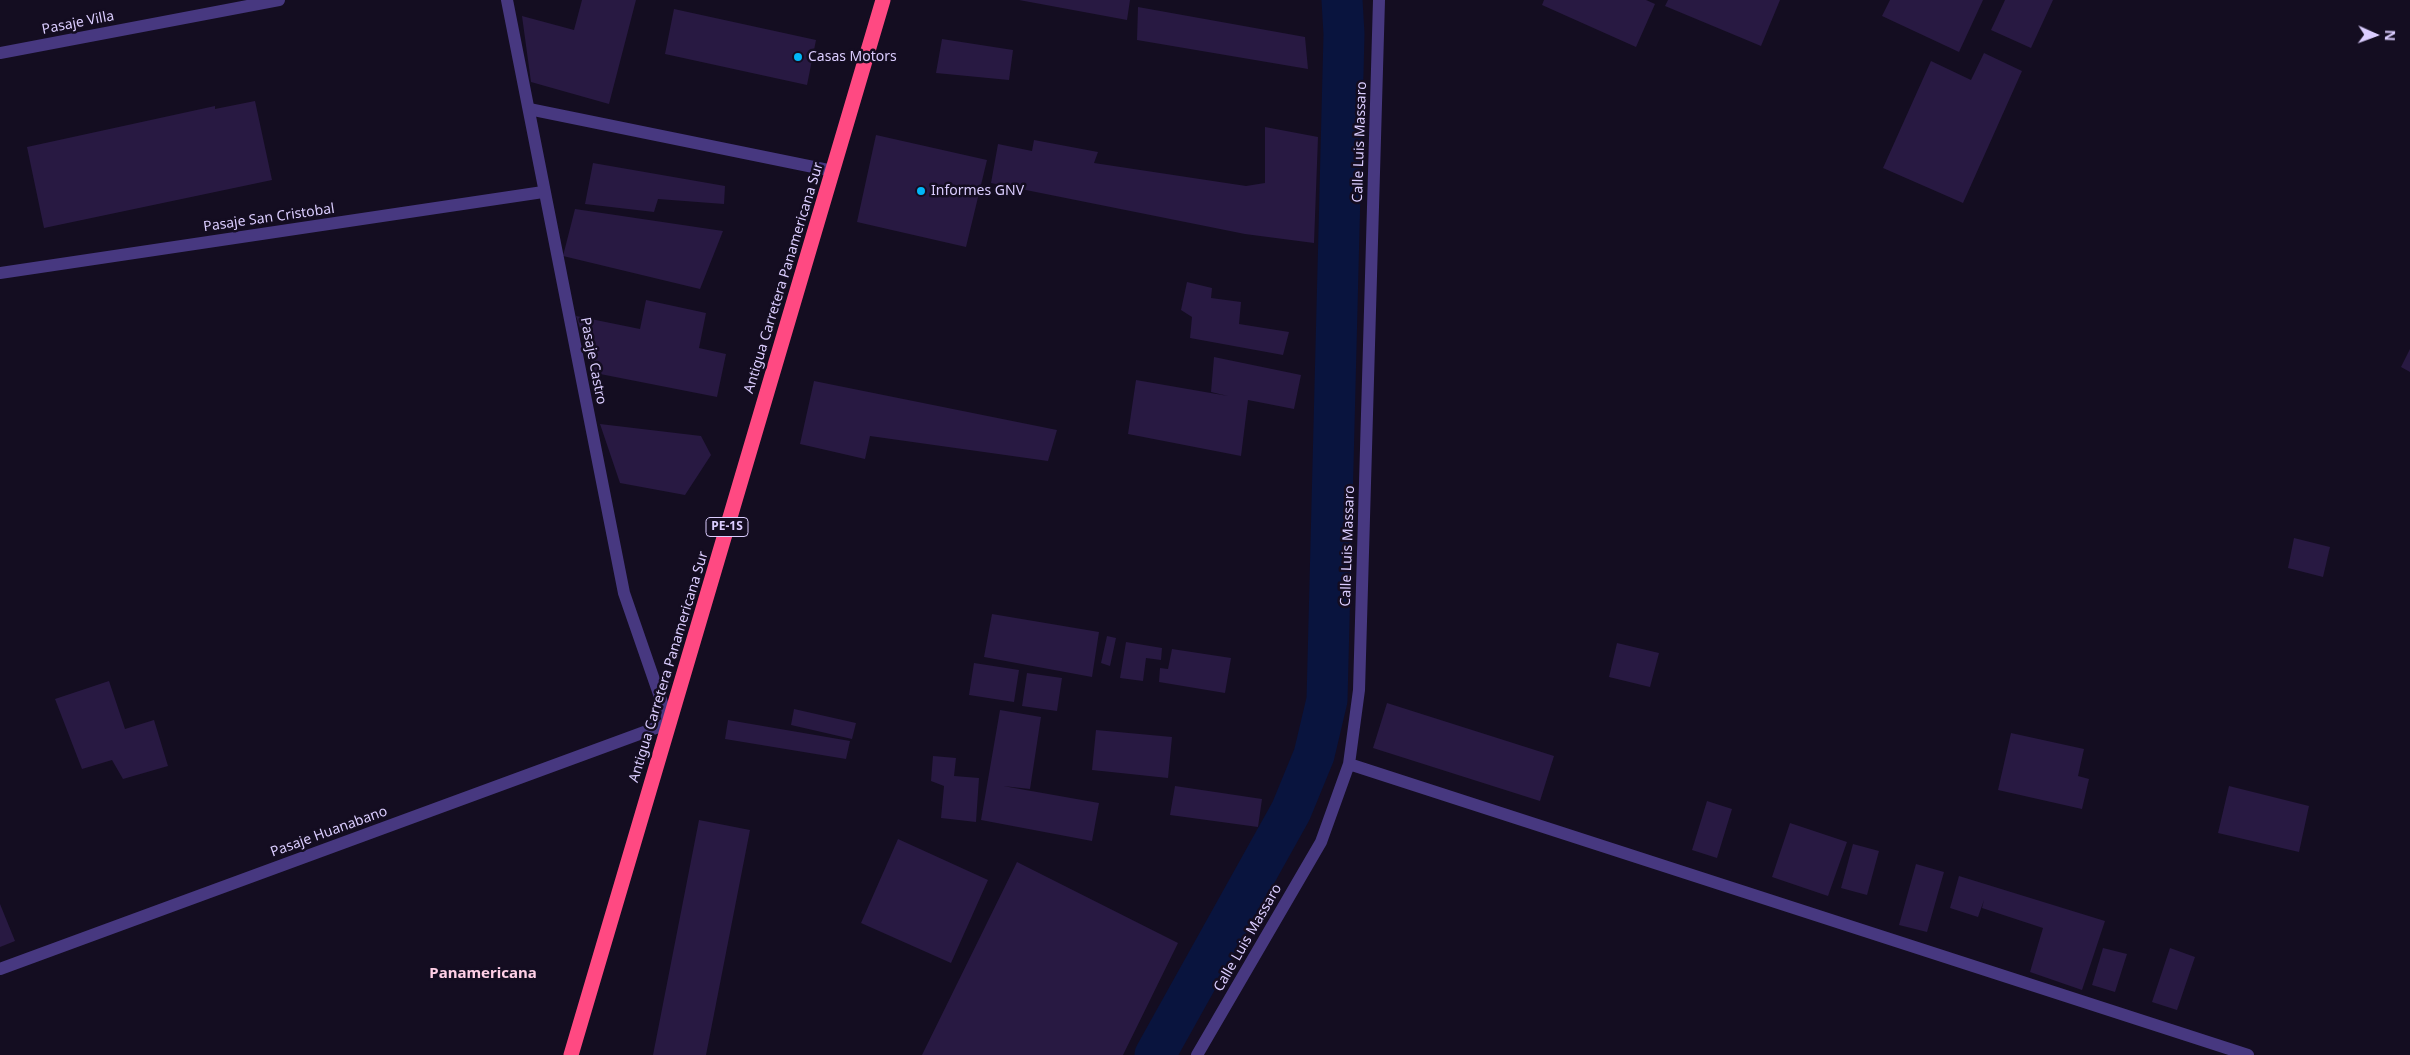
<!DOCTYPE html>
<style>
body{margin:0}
#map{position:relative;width:2410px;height:1055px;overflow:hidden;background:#140d21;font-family:"Noto Sans",sans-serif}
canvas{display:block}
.north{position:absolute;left:2350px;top:10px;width:50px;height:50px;-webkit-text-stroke:4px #140d21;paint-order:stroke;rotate:92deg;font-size:14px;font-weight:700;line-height:20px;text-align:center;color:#dbcdff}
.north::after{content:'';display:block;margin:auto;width:18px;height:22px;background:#dbcdff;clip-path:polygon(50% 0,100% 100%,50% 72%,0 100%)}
</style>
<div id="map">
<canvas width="2410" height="1055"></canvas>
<div class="north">N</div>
</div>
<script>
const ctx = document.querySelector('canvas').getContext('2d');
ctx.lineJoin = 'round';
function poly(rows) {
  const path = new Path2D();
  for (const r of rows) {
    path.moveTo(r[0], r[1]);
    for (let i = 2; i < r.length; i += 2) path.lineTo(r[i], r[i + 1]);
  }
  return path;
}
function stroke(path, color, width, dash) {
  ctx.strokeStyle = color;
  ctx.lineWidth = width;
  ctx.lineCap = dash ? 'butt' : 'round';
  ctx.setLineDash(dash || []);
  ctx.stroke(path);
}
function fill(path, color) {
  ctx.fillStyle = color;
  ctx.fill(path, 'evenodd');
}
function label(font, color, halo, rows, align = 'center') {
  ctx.font = font + ' "Noto Sans",sans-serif';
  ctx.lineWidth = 5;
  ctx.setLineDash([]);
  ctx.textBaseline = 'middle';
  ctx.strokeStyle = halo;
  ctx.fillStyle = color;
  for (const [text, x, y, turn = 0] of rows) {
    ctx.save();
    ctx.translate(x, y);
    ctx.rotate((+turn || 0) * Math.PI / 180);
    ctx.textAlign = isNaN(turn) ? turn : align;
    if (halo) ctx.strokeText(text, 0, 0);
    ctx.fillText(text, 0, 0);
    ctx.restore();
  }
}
stroke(poly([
 [1155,1055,1291,811,1314,755,1327,700,1344,34,1342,0]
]), '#09143e', 41);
fill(poly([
 [582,0,636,0,609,104,531,82,522,16,574,30],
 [1019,0,1130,0,1127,20],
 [1544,0,1646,0,1655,4,1636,47,1542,5],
 [1668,0,1780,0,1761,46,1665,6],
 [1890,0,1983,0,1959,52,1882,16],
 [2005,0,2053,0,2031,48,1991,30],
 [1138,7,1305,37,1308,69,1137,40],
 [674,9,816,40,807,85,665,54],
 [942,39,1013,50,1009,80,936,73],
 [1984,53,2022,71,1963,203,1883,168,1931,61,1971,80],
 [255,101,272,180,44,228,27,147,215,106,215,109],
 [1265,127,1318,137,1314,243,1245,234,991,183,998,144,1032,151,1034,140,1098,152,1094,163,1246,186,1265,183],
 [876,135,987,160,966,247,857,222],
 [593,163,725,186,724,204,658,199,654,212,585,204],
 [575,209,723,231,700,289,563,256],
 [1187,282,1212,288,1211,298,1241,302,1239,324,1289,332,1283,355,1190,338,1192,317,1181,310],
 [646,300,706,313,699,348,726,354,717,397,595,373,576,316,640,329],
 [2410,349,2410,372,2401,367],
 [1214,357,1301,375,1294,409,1248,400,1241,456,1128,434,1136,380,1228,396,1211,392],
 [814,381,1057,430,1048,461,870,436,865,459,800,444],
 [600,424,701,436,711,455,685,495,620,483],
 [2294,538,2330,547,2323,577,2288,568],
 [992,614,1099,632,1092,677,984,657],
 [1107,636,1116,638,1110,666,1101,663],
 [1126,642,1162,648,1161,660,1146,658,1143,681,1120,678],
 [1617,643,1659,653,1650,687,1609,677],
 [1172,649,1231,658,1225,693,1159,682,1160,668,1168,669],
 [974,663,1019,670,1014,702,969,695],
 [1027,673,1062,678,1057,711,1022,706],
 [109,681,125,729,154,720,168,766,123,779,112,760,82,769,55,699],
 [1387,703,1554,756,1540,801,1373,748],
 [794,709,856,723,852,739,791,725],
 [1000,710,1041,717,1030,789,1003,786,1099,803,1092,841,981,820],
 [728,720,850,741,846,759,725,739],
 [1096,730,1172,737,1168,778,1092,770],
 [2011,733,2084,749,2078,776,2089,779,2082,809,1998,790],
 [933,756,956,758,954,776,979,778,976,822,941,818,944,786,931,781],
 [1175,786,1262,799,1258,827,1170,815],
 [2229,786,2309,806,2299,852,2218,833],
 [1707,801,1732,809,1717,858,1692,850],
 [699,820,750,830,706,1055,653,1055],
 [1790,823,1847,842,1828,896,1772,877],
 [898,839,988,880,951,963,861,923],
 [1853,844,1879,851,1867,895,1841,888],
 [1017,862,1178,943,1123,1055,922,1055],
 [1916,864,1944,872,1927,932,1899,925],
 [1959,876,2105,921,2082,990,2030,972,2043,928,1982,908,1984,900,1978,917,1950,908],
 [0,904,15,941,0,947],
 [2103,948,2127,954,2115,992,2092,985],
 [2170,948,2195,957,2177,1010,2152,1002]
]), '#281942');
stroke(poly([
 [0,53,279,0],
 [529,109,833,171],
 [0,273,543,192],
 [0,969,669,723]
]), '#473880', 12);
stroke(poly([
 [507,0,624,593,669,723],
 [1349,764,2248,1055],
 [1197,1055,1321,842,1349,764,1359,690,1379,0]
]), '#473880', 12);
stroke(poly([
 [571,1055,883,0]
]), '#ff4982', 15);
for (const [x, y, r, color] of [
 [798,57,5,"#01b7f8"],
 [921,191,5,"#01b7f8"]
]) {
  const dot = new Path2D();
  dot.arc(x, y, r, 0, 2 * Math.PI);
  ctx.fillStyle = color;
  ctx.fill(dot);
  stroke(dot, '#140d21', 2);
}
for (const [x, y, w] of [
 [727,527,42]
]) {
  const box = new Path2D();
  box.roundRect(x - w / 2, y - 9.5, w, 19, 4);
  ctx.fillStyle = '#140d21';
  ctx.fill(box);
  stroke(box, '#dbcdff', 1);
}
label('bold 12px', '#dbcdff', null, [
 ["PE-1S",727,527]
]);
label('14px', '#dbcdff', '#140d21', [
 ["Pasaje Villa",78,23,-11],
 ["Calle Luis Massaro",1360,142,-88],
 ["Pasaje San Cristobal",269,218,-8],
 ["Antigua Carretera Panamericana Sur",784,278,-73],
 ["Pasaje Castro",593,361,79],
 ["Calle Luis Massaro",1348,546,-88],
 ["Antigua Carretera Panamericana Sur",669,667,-73],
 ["Pasaje Huanabano",329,832,-20],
 ["Calle Luis Massaro",1248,938,-60]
]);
label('14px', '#dbcdff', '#140d21', [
 ["Casas Motors",808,57],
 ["Informes GNV",931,191]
], 'left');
label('bold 15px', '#ffcfe6', '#140d21', [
 ["Panamericana",483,974]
]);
</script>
